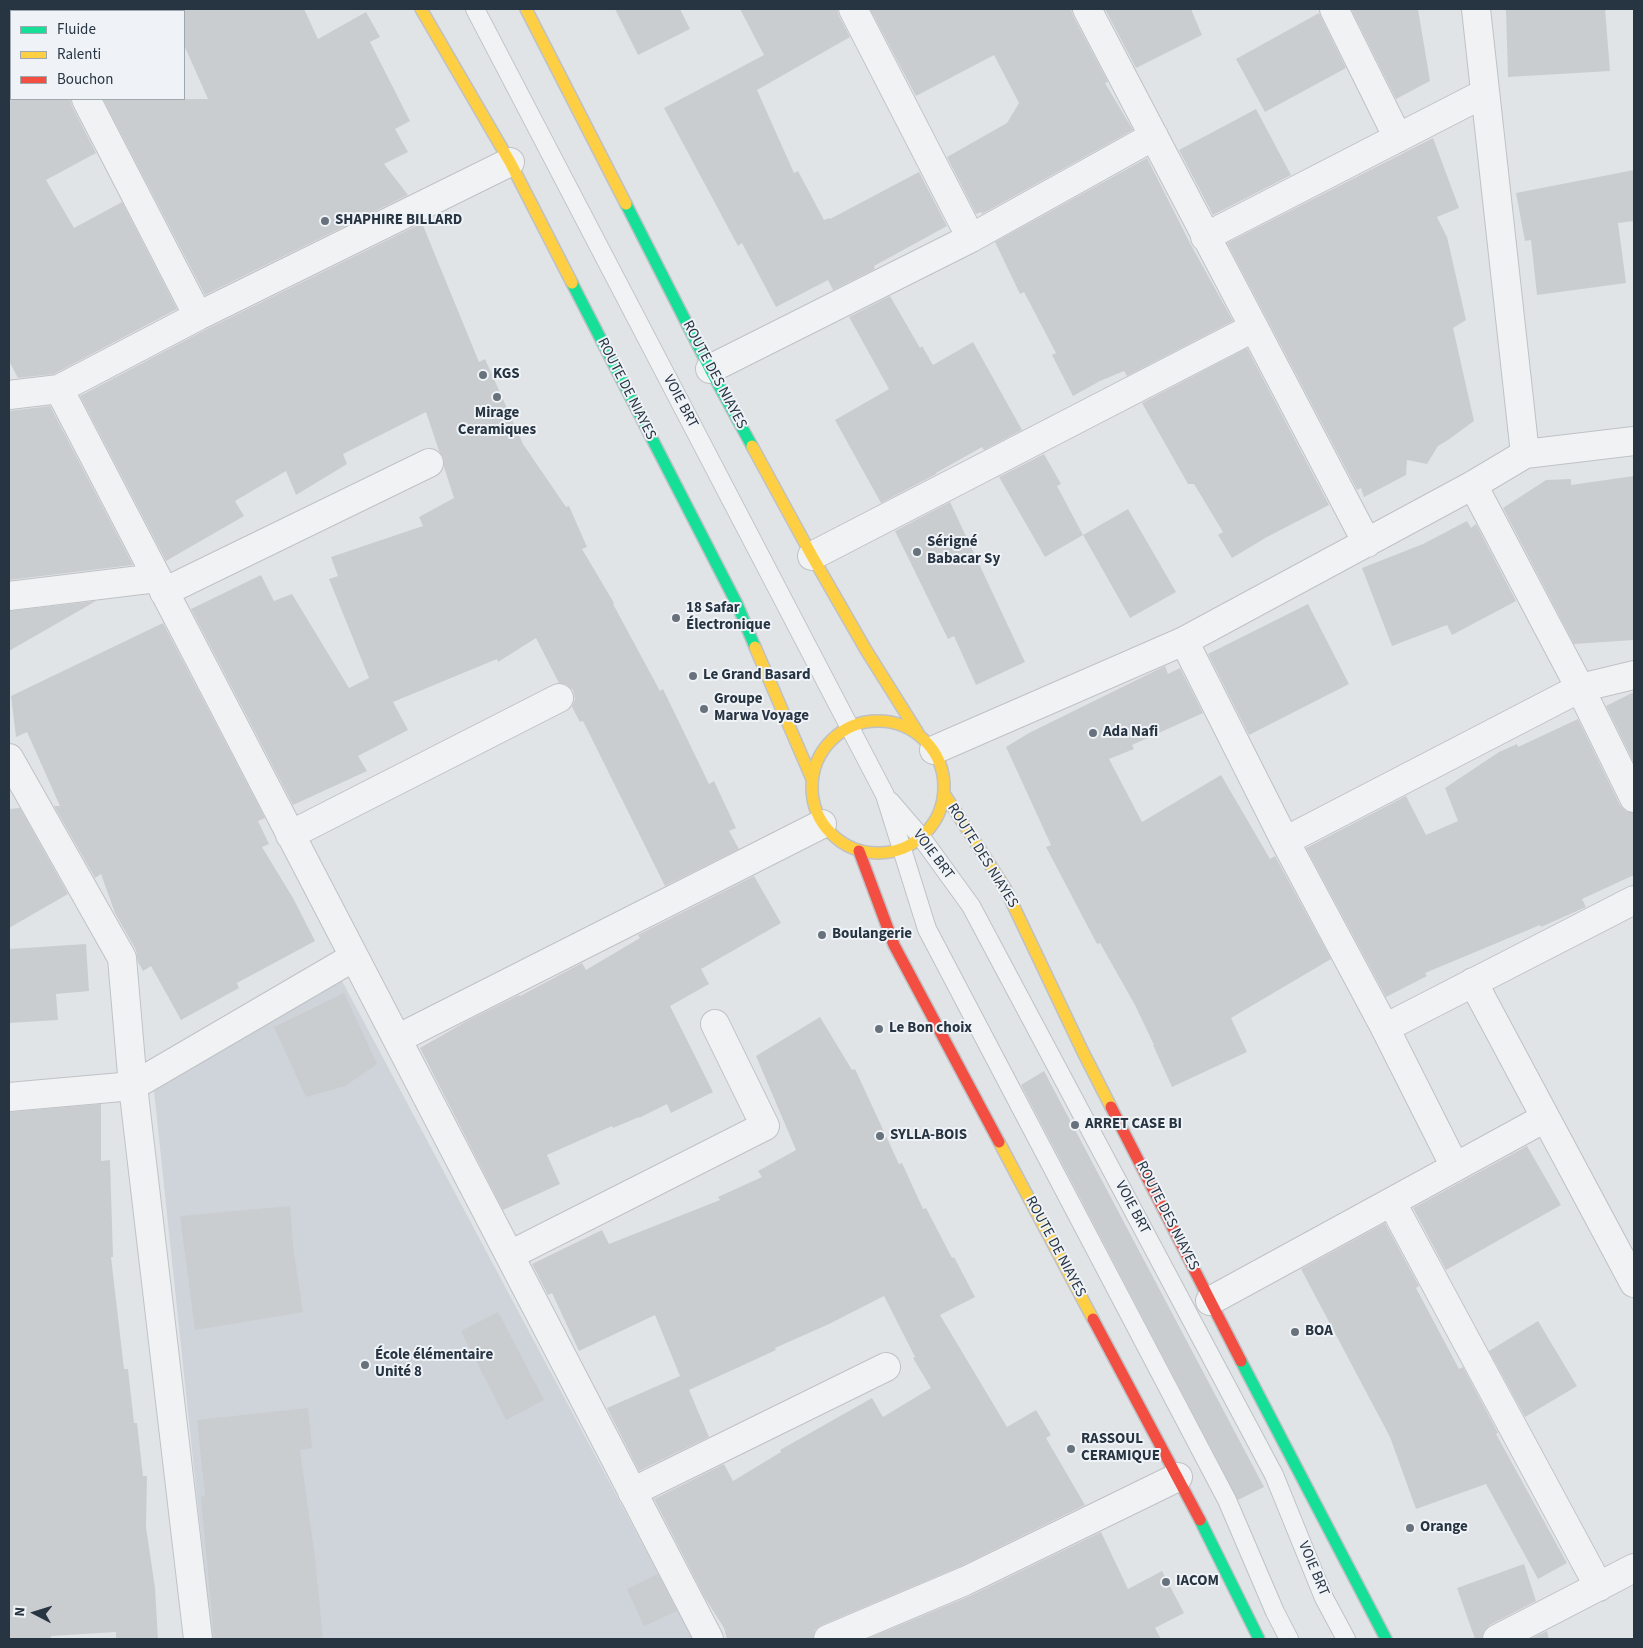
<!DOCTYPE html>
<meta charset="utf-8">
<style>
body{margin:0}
#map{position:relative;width:1643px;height:1648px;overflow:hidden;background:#e1e4e7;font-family:"Source Sans 3",sans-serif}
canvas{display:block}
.frame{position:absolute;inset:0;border:10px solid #273442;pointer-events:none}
.legend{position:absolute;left:10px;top:10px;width:175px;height:90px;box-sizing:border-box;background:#eff3f7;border:1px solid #9fa7af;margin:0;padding:6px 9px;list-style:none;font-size:15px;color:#273442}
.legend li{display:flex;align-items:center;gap:10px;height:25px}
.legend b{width:25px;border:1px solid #9fa7af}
.north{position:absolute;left:10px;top:1588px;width:50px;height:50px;-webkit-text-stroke:4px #eff3f7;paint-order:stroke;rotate:275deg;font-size:14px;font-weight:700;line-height:20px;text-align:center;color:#273442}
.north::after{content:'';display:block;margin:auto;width:18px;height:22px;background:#273442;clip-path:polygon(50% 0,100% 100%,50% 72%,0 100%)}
</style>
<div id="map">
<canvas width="1643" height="1648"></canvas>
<div class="frame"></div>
<ul class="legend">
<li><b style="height:6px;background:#16e098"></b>Fluide</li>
<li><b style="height:6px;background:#ffcf43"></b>Ralenti</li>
<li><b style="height:6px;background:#f24e42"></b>Bouchon</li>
</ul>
<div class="north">N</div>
</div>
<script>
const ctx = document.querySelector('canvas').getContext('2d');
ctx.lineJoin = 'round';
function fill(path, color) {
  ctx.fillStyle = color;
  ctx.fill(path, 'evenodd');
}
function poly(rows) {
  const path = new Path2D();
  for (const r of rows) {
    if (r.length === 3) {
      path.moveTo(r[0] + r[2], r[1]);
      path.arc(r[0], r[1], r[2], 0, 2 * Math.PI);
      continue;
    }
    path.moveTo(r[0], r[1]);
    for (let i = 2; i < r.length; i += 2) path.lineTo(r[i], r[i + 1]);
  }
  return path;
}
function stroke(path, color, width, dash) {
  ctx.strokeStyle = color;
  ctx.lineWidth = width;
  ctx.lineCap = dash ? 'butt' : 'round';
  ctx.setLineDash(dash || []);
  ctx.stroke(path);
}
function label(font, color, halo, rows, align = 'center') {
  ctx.font = font + ' "Source Sans 3",sans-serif';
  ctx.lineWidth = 4;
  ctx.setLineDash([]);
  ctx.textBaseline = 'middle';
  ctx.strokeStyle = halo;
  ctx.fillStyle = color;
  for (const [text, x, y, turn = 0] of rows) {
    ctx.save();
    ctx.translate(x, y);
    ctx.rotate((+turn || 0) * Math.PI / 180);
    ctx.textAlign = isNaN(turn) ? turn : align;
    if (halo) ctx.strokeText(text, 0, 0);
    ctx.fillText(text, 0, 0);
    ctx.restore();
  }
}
fill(poly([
 [341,979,693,1639,212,1639,154,1091]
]), '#cfd4db');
fill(poly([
 [184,9,304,9,318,39,366,12,380,37,370,42,410,121,395,129,408,152,384,164,408,195,205,295,103,99,208,99,184,45],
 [615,9,680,9,690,29,638,55],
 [740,9,837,9,839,16,850,37,757,90,794,173,798,171,824,220,829,218,830,219,919,172,947,226,874,266,875,269,833,290,828,280,776,307,742,243,738,246,664,108,764,55],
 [870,9,1071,9,1073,16,1108,82,1105,83,1133,130,982,214,981,212,976,214,947,157,1007,123,1019,103,994,55,916,96],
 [1105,9,1191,9,1202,35,1136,68],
 [1351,9,1418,9,1430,81,1396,99],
 [1506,9,1605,9,1610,71,1508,77],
 [1319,13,1346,68,1265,112,1236,59],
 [9,99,70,99,72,106,96,153,46,180,74,228,122,202,177,309,54,374,18,378,9,361],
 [1256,109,1291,175,1213,215,1179,150],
 [1433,138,1459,208,1437,217,1447,237,1466,320,1453,328,1474,421,1448,440,1438,446,1427,464,1407,460,1406,475,1364,497,1361,488,1357,490,1227,243],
 [1147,158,1191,245,1233,321,1127,376,1124,371,1100,381,1073,396,1052,355,1056,353,1024,292,1020,294,995,242],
 [1634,170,1634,221,1618,223,1626,283,1537,295,1531,240,1525,241,1516,193],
 [422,223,479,362,485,359,523,444,566,507,569,506,587,547,582,549,614,603,613,604,660,691,663,689,709,784,714,781,736,828,729,831,739,849,665,886,583,721,580,722,572,707,575,699,573,690,567,685,559,683,536,638,498,662,497,659,393,702,408,730,358,756,367,771,293,805,191,609,261,575,274,601,292,594,349,688,369,678,329,579,338,576,331,557,423,526,419,517,454,498,444,467,443,457,439,451,426,412,343,454,347,464,296,495,286,471,235,501,244,516,166,561,80,396,205,330],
 [890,296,920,348,922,346,933,365,973,342,1022,430,984,450,982,447,936,473,936,474,881,503,835,420,889,389,849,317],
 [1247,348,1329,505,1267,537,1232,558,1218,535,1223,532,1194,484,1188,484,1142,403],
 [50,406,133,565,9,580,9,411],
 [1044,454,1061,484,1057,486,1083,535,1128,509,1176,592,1130,618,1083,535,1045,557,999,477],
 [1634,476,1634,640,1574,644,1503,508,1546,480,1571,479,1571,485],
 [950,502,1025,662,976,685,954,636,948,639,895,531],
 [1467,521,1471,528,1476,524,1516,601,1452,635,1447,625,1392,646,1362,568,1423,544],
 [96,601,9,651,9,611],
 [1308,604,1349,684,1249,735,1208,654],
 [163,623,265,818,258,821,269,844,262,847,293,898,315,941,237,983,239,988,181,1020,151,966,143,971,138,962,136,950,115,913,101,874,95,878,54,806,60,806,27,732,16,737,11,696],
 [1165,666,1168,674,1180,668,1203,713,1132,745,1134,749,1109,759,1142,822,1221,775,1270,859,1275,856,1331,959,1231,1018,1247,1052,1172,1087,1153,1045,1154,1045,1135,1005,1100,943,1097,944,1046,847,1051,845,1006,747,1029,733],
 [1634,692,1634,763,1606,706],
 [1578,719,1620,805,1626,811,1634,813,1634,875,1582,899,1586,907,1541,927,1540,925,1425,973,1427,976,1386,997,1306,848,1406,796,1426,835,1458,821,1445,788,1499,752,1517,744,1518,747],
 [20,808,68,894,9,928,9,809],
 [754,876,781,923,701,969,709,984,670,1006,713,1092,671,1113,667,1104,639,1118,639,1117,613,1128,612,1126,547,1155,560,1184,503,1210,420,1048,467,1021,519,995,520,996,582,963,586,970,640,938,638,935],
 [86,944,89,991,56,994,58,1020,9,1023,9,949],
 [344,993,377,1064,345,1086,306,1097,274,1027],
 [820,1017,852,1070,855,1069,899,1164,902,1163,923,1209,926,1208,952,1258,954,1257,975,1297,940,1315,1007,1427,1036,1410,1051,1435,1046,1438,1085,1505,959,1567,822,1625,815,1630,813,1639,727,1639,724,1628,705,1598,654,1499,724,1464,733,1481,781,1452,780,1450,872,1398,883,1417,931,1388,913,1358,915,1357,884,1296,829,1324,775,1348,776,1350,689,1390,709,1437,639,1471,607,1408,680,1376,655,1315,579,1351,552,1293,548,1295,532,1264,602,1230,609,1244,720,1200,718,1197,762,1177,758,1171,796,1150,756,1056],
 [1044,1071,1264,1487,1238,1500,1021,1085],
 [101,1104,101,1161,110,1160,113,1257,111,1257,124,1369,128,1369,134,1423,137,1423,143,1476,147,1476,146,1527,155,1588,158,1639,116,1639,116,1632,51,1636,51,1638,9,1639,9,1112],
 [1527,1146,1561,1205,1446,1270,1413,1208],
 [290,1206,294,1254,303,1312,195,1330,180,1216],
 [1385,1223,1419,1286,1416,1288,1459,1369,1463,1367,1498,1433,1496,1434,1567,1563,1538,1579,1486,1484,1416,1509,1390,1437,1301,1269],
 [498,1312,544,1400,506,1420,461,1331],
 [1538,1321,1577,1386,1525,1417,1489,1351],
 [308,1408,312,1448,300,1450,315,1558,323,1639,214,1639,201,1497,205,1496,197,1420],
 [1101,1532,1128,1589,1162,1571,1184,1613,1155,1628,1161,1639,867,1639,972,1595],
 [1524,1564,1536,1601,1490,1625,1484,1631,1482,1639,1475,1639,1457,1588],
 [658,1574,677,1611,644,1626,627,1589],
 [1547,1631,1549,1639,1530,1639]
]), '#cacdcf');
const lane = poly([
 [475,9,885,795,927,929,1227,1500,1275,1612,1289,1639],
 [890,801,921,837,971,906,1274,1475,1324,1598,1346,1639]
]);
const street = poly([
 [39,9,40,11],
 [853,9,971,238],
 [1087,9,1367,543],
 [1334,9,1398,138],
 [1476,9,1525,454],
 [86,99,198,316],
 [1205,237,1485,93],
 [710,369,971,238,1154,136],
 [59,389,709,1639],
 [9,395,59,389,198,316,510,162],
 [1473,485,1580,688,1634,798],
 [812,556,1253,328],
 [164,592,429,463],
 [9,596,157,578],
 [1184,641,1285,841,1385,1028,1455,1167],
 [934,750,1184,641,1473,485,1525,454,1634,441],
 [9,758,122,958,133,1086,198,1639],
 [290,835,559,698],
 [1285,841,1580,688,1634,675],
 [1473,982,1634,1283],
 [1385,1028,1634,900],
 [397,1039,822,824],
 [9,1097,133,1086,354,957],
 [1392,1203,1599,1587],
 [510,1255,765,1126,715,1024],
 [1210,1301,1545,1118],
 [632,1492,886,1367],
 [828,1639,965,1581,1178,1477],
 [1497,1639,1634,1568]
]);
const fast = poly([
 [626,204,710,369,752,446],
 [572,283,737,604,755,647],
 [1241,1361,1386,1639],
 [1200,1520,1259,1639]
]);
const slow = poly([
 [421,9,510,162,572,283],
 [526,9,626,204],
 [752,446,812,556,866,650,918,733],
 [755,647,812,779],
 [878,787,66],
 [945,795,1005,888,1082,1050,1111,1107],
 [999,1142,1093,1319]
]);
const jam = poly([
 [859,851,894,945,999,1142],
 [1111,1107,1241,1361],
 [1093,1319,1200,1520]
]);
stroke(lane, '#bfc2c5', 20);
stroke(street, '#bfc2c5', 30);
stroke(fast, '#bec1c5', 14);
stroke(slow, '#bec1c5', 14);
stroke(jam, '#bec1c5', 14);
stroke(lane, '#f1f2f3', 18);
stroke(street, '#f1f2f3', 28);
stroke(fast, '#16e098', 11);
stroke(slow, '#ffcf43', 11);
stroke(jam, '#f24e42', 11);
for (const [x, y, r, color] of [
 [325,221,5,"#68727c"],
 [483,375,5,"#68727c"],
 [497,397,5,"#68727c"],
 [917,552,5,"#68727c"],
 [676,618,5,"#68727c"],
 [693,676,5,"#68727c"],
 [704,709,5,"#68727c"],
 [1093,733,5,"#68727c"],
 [822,935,5,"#68727c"],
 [879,1029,5,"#68727c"],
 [1075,1125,5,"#68727c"],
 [880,1136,5,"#68727c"],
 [1295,1332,5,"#68727c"],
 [365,1365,5,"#68727c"],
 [1071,1449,5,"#68727c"],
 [1410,1528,5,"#68727c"],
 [1166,1582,5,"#68727c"]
]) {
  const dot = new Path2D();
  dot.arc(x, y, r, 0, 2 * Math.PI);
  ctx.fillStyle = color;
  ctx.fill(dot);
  stroke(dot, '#eff3f7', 2);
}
label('bold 15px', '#273442', '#eff3f7', [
 ["SHAPHIRE BILLARD",335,221],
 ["KGS",493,375],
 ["Mirage",497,414,"center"],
 ["Ceramiques",497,431,"center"],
 ["Sérigné",927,543],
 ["Babacar Sy",927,560],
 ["18 Safar",686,609],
 ["Électronique",686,626],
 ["Le Grand Basard",703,676],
 ["Groupe",714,700],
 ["Marwa Voyage",714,717],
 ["Ada Nafi",1103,733],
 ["Boulangerie",832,935],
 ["Le Bon choix",889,1029],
 ["ARRET CASE BI",1085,1125],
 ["SYLLA-BOIS",890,1136],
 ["BOA",1305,1332],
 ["École élémentaire",375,1356],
 ["Unité 8",375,1373],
 ["RASSOUL",1081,1440],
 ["CERAMIQUE",1081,1457],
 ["Orange",1420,1528],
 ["IACOM",1176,1582]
], 'left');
label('15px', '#273442', '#eff3f7', [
 ["ROUTE DES NIAYES",714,375,62],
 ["ROUTE DE NIAYES",626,389,63],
 ["VOIE BRT",680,402,62],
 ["VOIE BRT",933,855,53],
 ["ROUTE DES NIAYES",982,856,58],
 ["VOIE BRT",1132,1208,62],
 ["ROUTE DES NIAYES",1167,1216,63],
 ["ROUTE DE NIAYES",1055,1247,62],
 ["VOIE BRT",1313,1569,67]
]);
</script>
